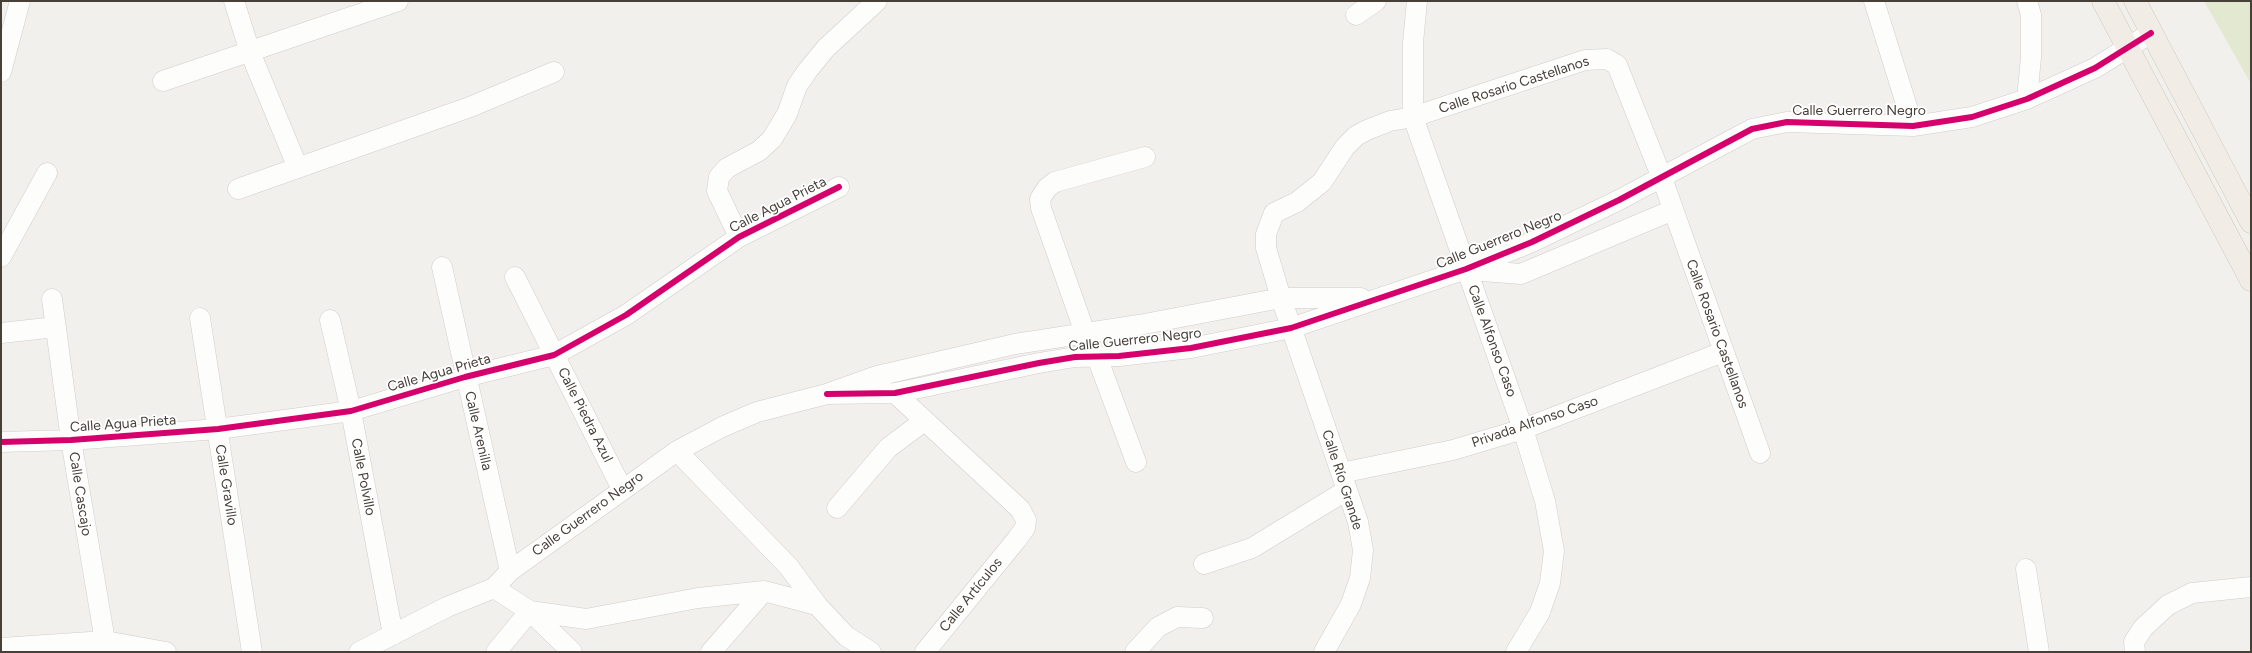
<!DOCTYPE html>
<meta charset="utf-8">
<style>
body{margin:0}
#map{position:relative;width:2252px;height:653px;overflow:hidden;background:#f2f0ed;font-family:Figtree,sans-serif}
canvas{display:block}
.frame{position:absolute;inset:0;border:2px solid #474039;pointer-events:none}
</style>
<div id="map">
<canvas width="2252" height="653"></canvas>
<div class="frame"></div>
</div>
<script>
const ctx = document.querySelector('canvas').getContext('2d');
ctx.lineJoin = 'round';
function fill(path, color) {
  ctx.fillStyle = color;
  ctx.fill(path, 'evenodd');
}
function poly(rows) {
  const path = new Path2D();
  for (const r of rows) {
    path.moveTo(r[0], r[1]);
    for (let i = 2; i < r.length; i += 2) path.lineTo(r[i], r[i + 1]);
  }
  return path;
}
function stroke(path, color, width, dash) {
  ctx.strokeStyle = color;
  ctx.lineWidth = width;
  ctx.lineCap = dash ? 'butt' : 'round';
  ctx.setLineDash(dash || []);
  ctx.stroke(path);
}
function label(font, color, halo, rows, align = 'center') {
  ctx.font = font + ' Figtree,sans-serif';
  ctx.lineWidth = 3.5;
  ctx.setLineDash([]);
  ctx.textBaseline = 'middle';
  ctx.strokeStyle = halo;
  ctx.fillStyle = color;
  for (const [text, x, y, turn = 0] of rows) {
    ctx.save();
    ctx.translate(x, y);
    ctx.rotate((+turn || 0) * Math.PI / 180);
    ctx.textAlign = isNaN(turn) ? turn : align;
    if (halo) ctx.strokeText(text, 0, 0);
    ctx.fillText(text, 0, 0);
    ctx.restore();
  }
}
fill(poly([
 [2204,1,2251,1,2251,84]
]), '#e2e9d0');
const minor = poly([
 [234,1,250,52,298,168],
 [1417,1,1413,43,1413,117,1523,429,1545,501,1554,551,1550,583,1540,612,1516,652],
 [1874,1,1913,126],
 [1356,15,1376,1],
 [1,72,20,1],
 [163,81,398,1],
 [2027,99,2031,57,2031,15,2027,1],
 [238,189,470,107,554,72],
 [739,237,717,191,719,177,727,168,759,151,772,139,787,114,797,86,808,70,826,48,877,1],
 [1,257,47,173],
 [442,267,510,571],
 [1470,270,1521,274,1673,210],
 [515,277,622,489],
 [52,299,71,440,105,641],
 [200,318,252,652],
 [330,320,351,411,393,635],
 [1,333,56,327],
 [1085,333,1041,208,1040,199,1047,188,1055,182,1145,157],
 [1097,357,1136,462],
 [895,393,1020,509,1026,520,1025,528,1017,539,925,652],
 [827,394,895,393,1039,363,1075,357,1119,356,1191,348,1291,328,1466,269,1532,242,1619,200,1752,129,1787,122,1913,126,1972,117,2027,99,2095,68,2151,33],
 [1,442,71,440,218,429,351,411,465,377,554,355,626,315,739,237,839,187],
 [677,451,789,567,817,605],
 [1341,473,1453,450,1523,429,1723,352],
 [837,508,888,448,924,421],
 [1204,564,1252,548,1347,490],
 [2026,569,2039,652],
 [494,588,530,611,572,652],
 [530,611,586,619,698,598,764,591,817,605,846,636,871,652],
 [1,648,105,641,166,652],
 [359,652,447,607,494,588,510,571,677,451,722,427,757,412,827,394,877,376,1015,344,1139,325,1281,298,1361,298],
 [496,652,530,611],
 [711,652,764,591],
 [1135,652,1158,627,1177,617,1203,618],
 [1324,652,1351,604,1360,578,1363,550,1358,522,1281,298,1266,248,1266,234,1274,213,1297,202,1322,182,1345,147,1356,136,1367,130,1390,121,1413,117,1585,60,1607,59,1617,65,1662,178,1760,453],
 [2135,652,2134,642,2143,628,2168,605,2192,593,2251,587]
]);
const major = poly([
 [2103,1,2251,280],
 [2135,1,2251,222]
]);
stroke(minor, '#d0cdca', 21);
stroke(major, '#d2c9bd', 23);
stroke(minor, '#fdfdfc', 20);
stroke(major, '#f1ede6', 22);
stroke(poly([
 [827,394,895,393,1039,363,1075,357,1119,356,1191,348,1291,328,1466,269,1532,242,1619,200,1752,129,1787,122,1913,126,1972,117,2027,99,2095,68,2151,33],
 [1,442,71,440,218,429,351,411,465,377,554,355,626,315,739,237,839,187]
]), '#d6006c', 6);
label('14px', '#474039', '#fff', [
 ["Calle Rosario Castellanos",1514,85,-18],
 ["Calle Guerrero Negro",1859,111],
 ["Calle Agua Prieta",778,205,-27],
 ["Calle Guerrero Negro",1499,240,-22],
 ["Calle Rosario Castellanos",1717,334,70],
 ["Calle Guerrero Negro",1135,340,-6],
 ["Calle Alfonso Caso",1492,341,70],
 ["Calle Agua Prieta",439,373,-16],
 ["Calle Piedra Azul",585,415,63],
 ["Privada Alfonso Caso",1535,422,-19],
 ["Calle Agua Prieta",123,424,-4],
 ["Calle Arenilla",478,431,77],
 ["Calle Polvillo",363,477,79],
 ["Calle Río Grande",1342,480,72],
 ["Calle Gravillo",226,485,81],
 ["Calle Cascajo",80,494,81],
 ["Calle Guerrero Negro",588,514,-36],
 ["Calle Artículos",971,595,-51]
]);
</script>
